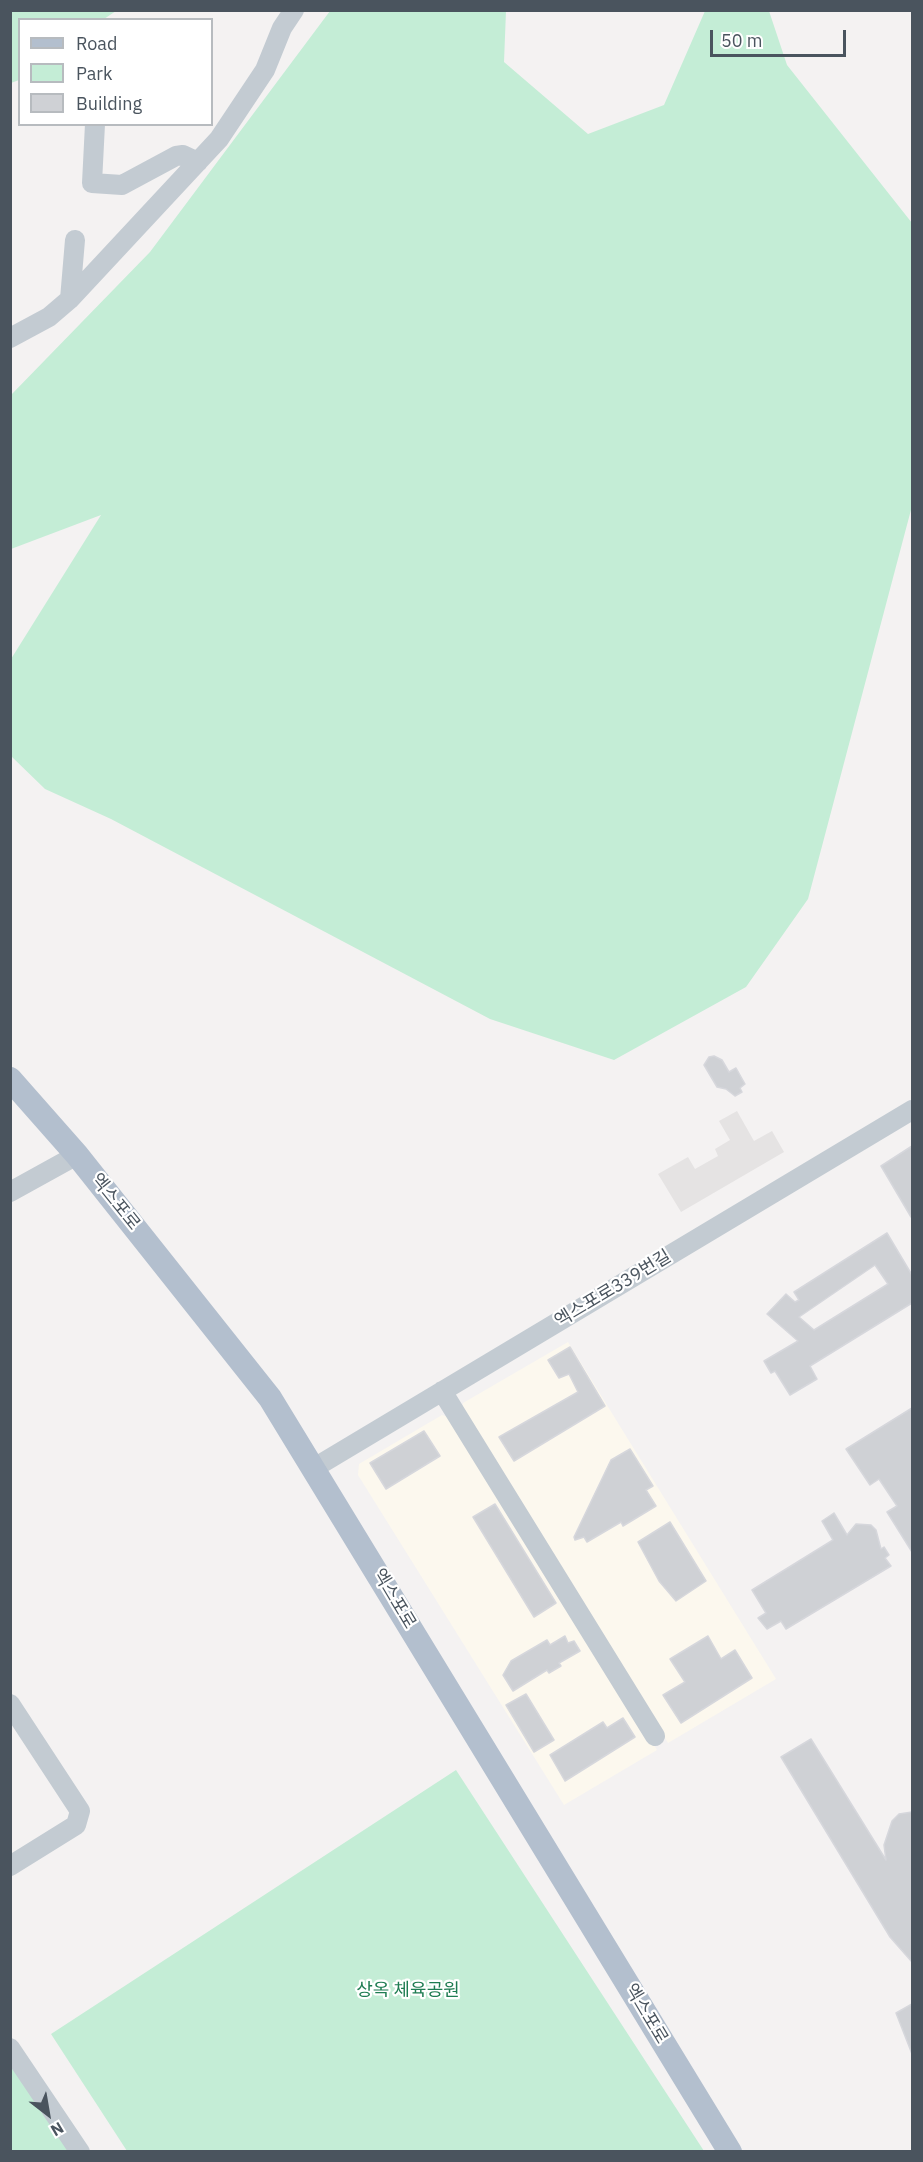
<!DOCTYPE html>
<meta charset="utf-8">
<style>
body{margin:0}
#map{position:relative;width:923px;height:2162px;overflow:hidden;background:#f4f2f2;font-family:"IBM Plex Sans",sans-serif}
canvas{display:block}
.frame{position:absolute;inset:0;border:12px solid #4a545e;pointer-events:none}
.legend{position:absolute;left:18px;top:18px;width:195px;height:108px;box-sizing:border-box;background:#fff;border:2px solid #b7bbbf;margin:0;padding:8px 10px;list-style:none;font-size:18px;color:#4a545e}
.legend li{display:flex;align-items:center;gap:12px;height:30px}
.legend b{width:30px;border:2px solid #b7bbbf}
.north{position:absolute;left:18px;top:2084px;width:60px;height:60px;-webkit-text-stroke:4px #fff;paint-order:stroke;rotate:149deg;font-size:16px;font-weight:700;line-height:24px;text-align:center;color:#4a545e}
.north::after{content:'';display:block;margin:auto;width:21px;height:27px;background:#4a545e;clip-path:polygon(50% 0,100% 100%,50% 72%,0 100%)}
.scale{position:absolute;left:710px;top:30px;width:136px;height:27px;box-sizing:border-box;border:3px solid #4a545e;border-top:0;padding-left:8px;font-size:18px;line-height:21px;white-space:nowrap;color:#4a545e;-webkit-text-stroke:4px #fff;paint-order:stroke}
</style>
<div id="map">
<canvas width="923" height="2162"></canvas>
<div class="frame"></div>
<ul class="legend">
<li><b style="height:8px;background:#b3bfce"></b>Road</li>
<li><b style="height:16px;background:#c4edd6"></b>Park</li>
<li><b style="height:16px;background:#cfd1d5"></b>Building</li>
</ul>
<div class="north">N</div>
<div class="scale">50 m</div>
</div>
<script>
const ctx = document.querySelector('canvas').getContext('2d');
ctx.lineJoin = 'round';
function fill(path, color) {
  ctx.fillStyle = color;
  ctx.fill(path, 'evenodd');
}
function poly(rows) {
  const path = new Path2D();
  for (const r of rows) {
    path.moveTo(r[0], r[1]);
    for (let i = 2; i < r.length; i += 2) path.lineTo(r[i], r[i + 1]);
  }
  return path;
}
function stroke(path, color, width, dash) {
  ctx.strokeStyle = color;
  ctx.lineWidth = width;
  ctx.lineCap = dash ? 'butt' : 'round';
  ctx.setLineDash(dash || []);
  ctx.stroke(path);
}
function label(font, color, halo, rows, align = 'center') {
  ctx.font = font + ' "IBM Plex Sans","Noto Sans KR",sans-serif';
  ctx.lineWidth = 4.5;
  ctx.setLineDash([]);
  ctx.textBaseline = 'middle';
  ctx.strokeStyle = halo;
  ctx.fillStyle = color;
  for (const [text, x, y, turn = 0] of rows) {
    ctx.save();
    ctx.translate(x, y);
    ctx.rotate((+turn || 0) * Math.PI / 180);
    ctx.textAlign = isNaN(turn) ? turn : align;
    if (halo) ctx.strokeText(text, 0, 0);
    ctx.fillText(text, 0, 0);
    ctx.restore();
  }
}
fill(poly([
 [568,1342,776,1679,668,1743,462,1412,463,1403],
 [442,1415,453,1419,657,1750,564,1805,358,1475,359,1464]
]), '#fcf8ee');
fill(poly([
 [737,1111,754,1141,772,1131,784,1152,681,1212,658,1174,688,1157,695,1169,718,1156,715,1149,730,1140,719,1121]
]), '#e5e3e3');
fill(poly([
 [10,11,11,10,116,11,104,19,20,20,19,80,11,83],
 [330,11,506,11,504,62,588,134,664,105,705,11,769,11,787,65,912,223,912,506,808,899,746,987,614,1060,490,1019,111,819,45,789,11,756,11,659,101,515,11,549,11,395,150,252],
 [456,1770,704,2151,127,2151,51,2034],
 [11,2044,82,2151,11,2151]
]), '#c4edd6');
const building = poly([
 [714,1056,722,1060,729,1072,736,1068,745,1084,740,1088,742,1092,735,1096,726,1089,717,1087,704,1065,709,1057,714,1056],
 [912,1146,912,1217,911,1217,881,1166,912,1146],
 [887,1233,912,1275,912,1303,810,1366,817,1379,790,1395,775,1371,771,1373,764,1361,798,1341,767,1314,786,1294,795,1302,799,1300,794,1292,887,1233],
 [875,1265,888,1284,814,1330,799,1317,875,1265],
 [570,1347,605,1406,514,1461,499,1437,578,1392,569,1374,559,1378,548,1360,570,1347],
 [912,1408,912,1552,887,1512,897,1506,879,1479,870,1485,846,1449,912,1408],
 [424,1431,440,1456,386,1489,370,1463,424,1431],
 [630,1449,653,1486,646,1490,656,1506,623,1526,621,1522,587,1542,584,1537,575,1540,574,1537,611,1460,630,1449],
 [495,1504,556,1603,534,1617,473,1517,495,1504],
 [834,1513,847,1535,856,1524,871,1525,876,1530,881,1549,884,1547,889,1555,885,1558,891,1566,786,1629,781,1621,767,1629,758,1618,766,1613,752,1590,833,1540,822,1521,834,1513],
 [670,1522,706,1581,676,1601,659,1581,638,1542,670,1522],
 [565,1636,568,1643,574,1641,580,1651,559,1663,561,1666,549,1673,547,1670,513,1691,503,1675,511,1661,547,1640,550,1645,565,1636],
 [708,1636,721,1659,735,1650,752,1678,681,1723,663,1695,685,1682,670,1659,708,1636],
 [526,1694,554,1740,534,1752,506,1705,526,1694],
 [623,1718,635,1737,565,1781,550,1755,603,1722,607,1728,623,1718],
 [811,1739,886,1860,884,1845,892,1821,899,1814,912,1812,912,1962,890,1937,781,1757,811,1739],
 [912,2004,912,2054,896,2013,912,2004]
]);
fill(building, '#cfd1d5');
stroke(building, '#d6d7dc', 1.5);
stroke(poly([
 [95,124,92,183,122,185,176,156,183,155,198,162],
 [70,299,75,240],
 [10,338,49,317,70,299,219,139,265,70,282,28,294,10],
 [10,1192,77,1155],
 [442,1391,655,1736],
 [314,1468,912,1110],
 [10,1704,80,1811,76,1825,10,1866],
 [10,2048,80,2152]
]), '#c3cbd2', 20);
stroke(poly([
 [10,1079,77,1155,270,1398,730,2152]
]), '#b3bfce', 24);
label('18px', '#4a545e', '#fff', [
 ["엑스포로",115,1202,51],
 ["엑스포로339번길",613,1289,-31],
 ["엑스포로",394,1599,59],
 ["엑스포로",646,2014,59]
]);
label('18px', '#1e7c52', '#fff', [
 ["상옥 체육공원",408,1991]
]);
</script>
